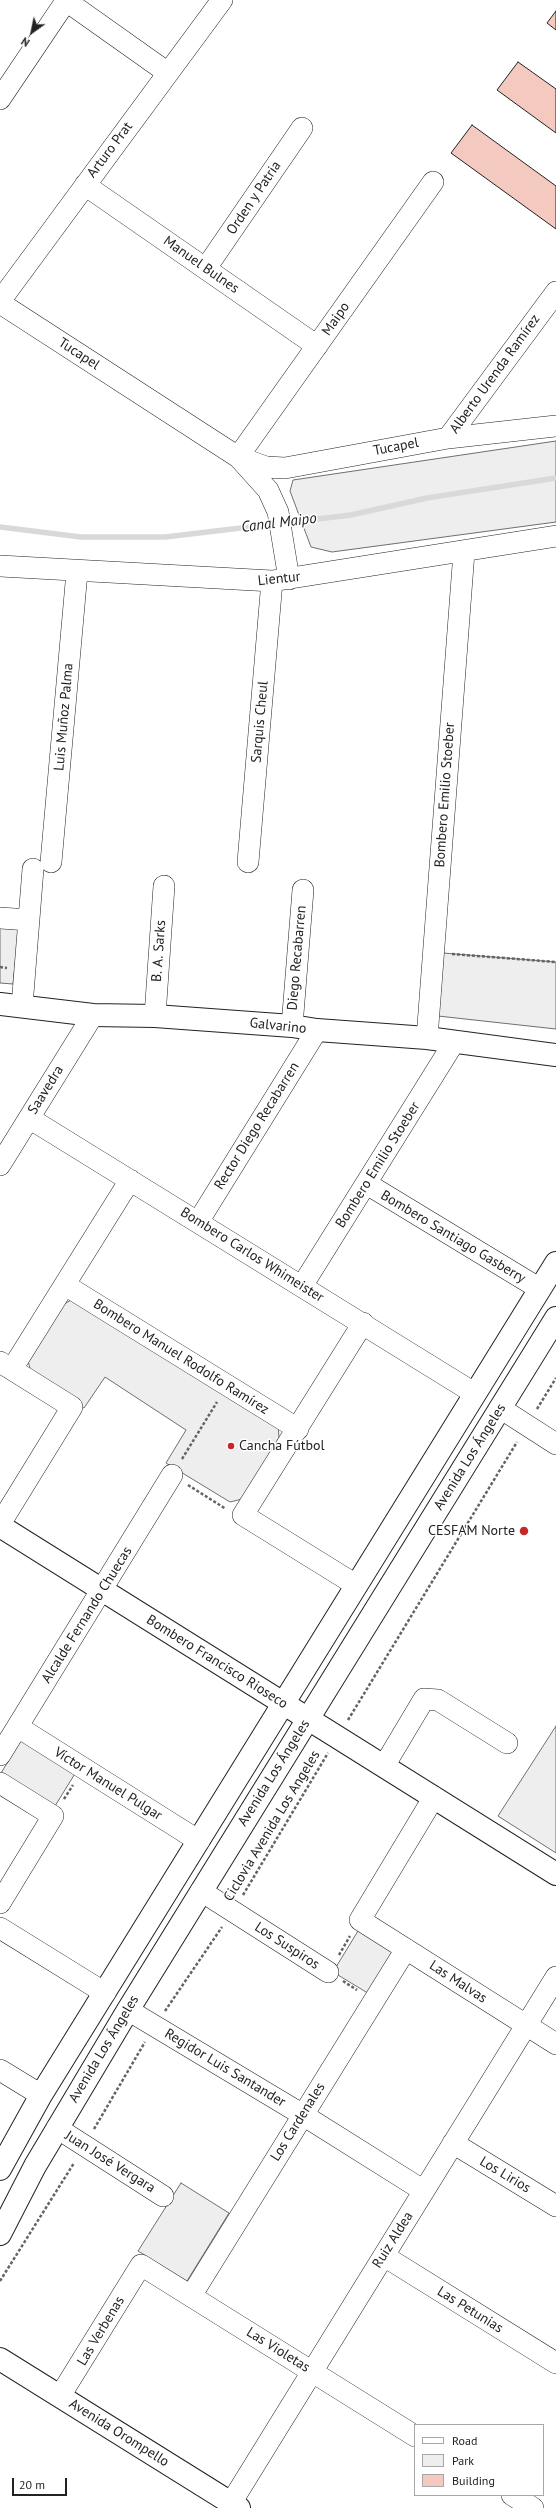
<!DOCTYPE html>
<meta charset="utf-8">
<style>
body{margin:0}
#map{position:relative;width:556px;height:2508px;overflow:hidden;background:#fff;font-family:"PT Sans",sans-serif}
canvas{display:block}
.legend{position:absolute;left:414px;top:2424px;width:130px;height:72px;box-sizing:border-box;background:#fff;border:1px solid #a7a7a7;margin:0;padding:5px 7px;list-style:none;font-size:12px;color:#222}
.legend li{display:flex;align-items:center;gap:8px;height:20px}
.legend b{width:20px;border:1px solid #a7a7a7}
.north{position:absolute;left:12px;top:12px;width:40px;height:40px;-webkit-text-stroke:3px #fff;paint-order:stroke;rotate:213deg;font-size:11px;font-weight:700;line-height:16px;text-align:center;color:#222}
.north::after{content:'';display:block;margin:auto;width:14px;height:18px;background:#222;clip-path:polygon(50% 0,100% 100%,50% 72%,0 100%)}
.scale{position:absolute;left:12px;top:2478px;width:55px;height:18px;box-sizing:border-box;border:2px solid #222;border-top:0;padding-left:5px;font-size:12px;line-height:14px;white-space:nowrap;color:#222;-webkit-text-stroke:3px #fff;paint-order:stroke}
</style>
<div id="map">
<canvas width="556" height="2508"></canvas>
<ul class="legend">
<li><b style="height:5px;background:#fff"></b>Road</li>
<li><b style="height:11px;background:#eee"></b>Park</li>
<li><b style="height:11px;background:#f3c9c0"></b>Building</li>
</ul>
<div class="north">N</div>
<div class="scale">20 m</div>
</div>
<script>
const ctx = document.querySelector('canvas').getContext('2d');
ctx.lineJoin = 'round';
function fill(path, color) {
  ctx.fillStyle = color;
  ctx.fill(path, 'evenodd');
}
function poly(rows) {
  const path = new Path2D();
  for (const r of rows) {
    path.moveTo(r[0], r[1]);
    for (let i = 2; i < r.length; i += 2) path.lineTo(r[i], r[i + 1]);
  }
  return path;
}
function stroke(path, color, width, dash) {
  ctx.strokeStyle = color;
  ctx.lineWidth = width;
  ctx.lineCap = dash ? 'butt' : 'round';
  ctx.setLineDash(dash || []);
  ctx.stroke(path);
}
function label(font, color, halo, rows, align = 'center') {
  ctx.font = font + ' "PT Sans",sans-serif';
  ctx.lineWidth = 3;
  ctx.setLineDash([]);
  ctx.textBaseline = 'middle';
  ctx.strokeStyle = halo;
  ctx.fillStyle = color;
  for (const [text, x, y, turn = 0] of rows) {
    ctx.save();
    ctx.translate(x, y);
    ctx.rotate((+turn || 0) * Math.PI / 180);
    ctx.textAlign = isNaN(turn) ? turn : align;
    if (halo) ctx.strokeText(text, 0, 0);
    ctx.fillText(text, 0, 0);
    ctx.restore();
  }
}
const green = poly([
 [556,441,556,522,332,552,311,547,290,491,293,480,556,441],
 [0,928,19,929,13,984,0,983,0,928],
 [443,953,556,962,556,1029,438,1016,443,953],
 [75,1298,278,1423,279,1438,242,1499,230,1502,166,1463,186,1430,105,1377,84,1408,32,1375,28,1361,64,1304,75,1298],
 [556,1726,556,1853,498,1816,556,1726],
 [22,1739,76,1772,55,1806,1,1773,22,1739],
 [361,1926,399,1949,371,1995,333,1972,361,1926],
 [181,2183,229,2213,187,2281,138,2251,181,2183]
]);
fill(green, '#eee');
stroke(green, '#6f6f6f', 1);
stroke(poly([
 [0,527,81,537,165,537,351,515,427,498,556,478]
]), '#d9d9d9', 5.5);
const building = poly([
 [556,11,556,30,547,23,556,11],
 [518,62,556,89,556,133,497,90,518,62],
 [472,125,556,186,556,229,451,153,472,125]
]);
fill(building, '#f3c9c0');
stroke(building, '#222', 1);
const minor = poly([
 [65,0,168,73],
 [0,99,66,1],
 [85,185,317,346],
 [206,268,302,128],
 [0,301,222,0],
 [0,303,238,457,266,467,285,468,448,438,556,426],
 [448,438,556,292],
 [238,457,433,182],
 [240,459,268,490,278,512,289,579],
 [0,566,272,581,556,536],
 [51,862,77,572],
 [248,862,272,581],
 [0,918,29,920],
 [22,1006,33,869],
 [155,1016,164,886],
 [292,1026,303,890],
 [427,1038,464,552],
 [29,1118,474,1393],
 [0,1165,93,1015],
 [367,1184,540,1289],
 [198,1222,317,1030],
 [65,1285,298,1429],
 [302,1286,453,1044],
 [0,1362,72,1407,0,1524],
 [12,1369,130,1180],
 [500,1408,556,1444],
 [356,1585,243,1515,363,1323],
 [18,1727,199,1841],
 [0,1755,172,1475],
 [384,1766,424,1699,438,1700,507,1743],
 [0,1783,53,1816,0,1903],
 [434,1797,360,1920,556,2044],
 [201,1891,328,1972],
 [0,1928,105,1993],
 [128,2010,303,2115,424,2191],
 [0,2070,41,2095],
 [57,2128,163,2196],
 [453,2143,556,2206],
 [384,2256,556,2363],
 [191,2296,406,1949],
 [60,2396,141,2265,415,2436],
 [512,2495,533,2508],
 [231,2503,556,1977]
]);
const major = poly([
 [0,1004,93,1015,155,1016,292,1026,317,1030,427,1038,556,1055],
 [0,1526,556,1874],
 [0,2169,41,2095,556,1263],
 [0,2234,35,2166,128,2010,556,1318],
 [0,2359,239,2508]
]);
stroke(minor, '#222', 22);
stroke(major, '#222', 24);
stroke(poly([
 [452,954,556,962],
 [0,967,7,968],
 [537,1409,556,1378],
 [182,1459,217,1402],
 [188,1485,226,1509],
 [348,1720,517,1442],
 [64,1799,73,1785],
 [243,1895,328,1753],
 [339,1955,350,1936],
 [343,1981,357,1990],
 [165,2011,222,1927],
 [94,2129,145,2042],
 [0,2281,74,2163]
]), '#646464', 2.5, [3, 2]);
stroke(minor, '#fff', 21);
stroke(major, '#fff', 22);
for (const [x, y, r, color] of [
 [231,1446,4,"#c62828"],
 [524,1531,5,"#c62828"]
]) {
  const dot = new Path2D();
  dot.arc(x, y, r, 0, 2 * Math.PI);
  ctx.fillStyle = color;
  ctx.fill(dot);
  stroke(dot, '#fff', 1.5);
}
label('14px', '#222', '#fff', [
 ["Arturo Prat",110,150,-53],
 ["Orden y Patria",254,198,-56],
 ["Manuel Bulnes",201,265,35],
 ["Maipo",336,319,-55],
 ["Tucapel",79,354,33],
 ["Alberto Urenda Ramírez",495,374,-54],
 ["Tucapel",396,447,-11],
 ["Lientur",279,579,-6],
 ["Luis Muñoz Palma",64,717,-85],
 ["Sarquis Cheul",260,722,-85],
 ["Bombero Emilio Stoeber",445,795,-86],
 ["B. A. Sarks",159,951,-86],
 ["Diego Recabarren",297,958,-85],
 ["Galvarino",278,1026,6],
 ["Saavedra",46,1090,-58],
 ["Rector Diego Recabarren",257,1126,-58],
 ["Bombero Emilio Stoeber",378,1165,-58],
 ["Bombero Santiago Gasberry",453,1237,31],
 ["Bombero Carlos Whimeister",252,1255,32],
 ["Bombero Manuel Rodolfo Ramírez",181,1357,32],
 ["Avenida Los Ángeles",470,1457,-58],
 ["Alcalde Fernando Chuecas",87,1615,-58],
 ["Bombero Francisco Rioseco",217,1662,32],
 ["Avenida Los Ángeles",274,1773,-58],
 ["Víctor Manuel Pulgar",108,1784,32],
 ["Ciclovia Avenida Los Angeles",272,1826,-59],
 ["Los Suspiros",287,1946,33],
 ["Las Malvas",458,1982,33],
 ["Avenida Los Ángeles",104,2049,-59],
 ["Regidor Luis Santander",225,2068,31],
 ["Los Cardenales",298,2122,-58],
 ["Juan José Vergara",110,2162,32],
 ["Los Lirios",505,2175,31],
 ["Ruiz Aldea",393,2240,-58],
 ["Las Petunias",470,2310,32],
 ["Las Verbenas",101,2331,-59],
 ["Las Violetas",278,2350,32],
 ["Avenida Orompello",119,2433,32]
]);
label('14px', '#222', '#fff', [
 ["Cancha Fútbol",239,1446],
 ["CESFAM Norte",515,1531,"right"]
], 'left');
label('italic 15px', '#222', '#fff', [
 ["Canal Maipo",279,523,-7]
]);
</script>
